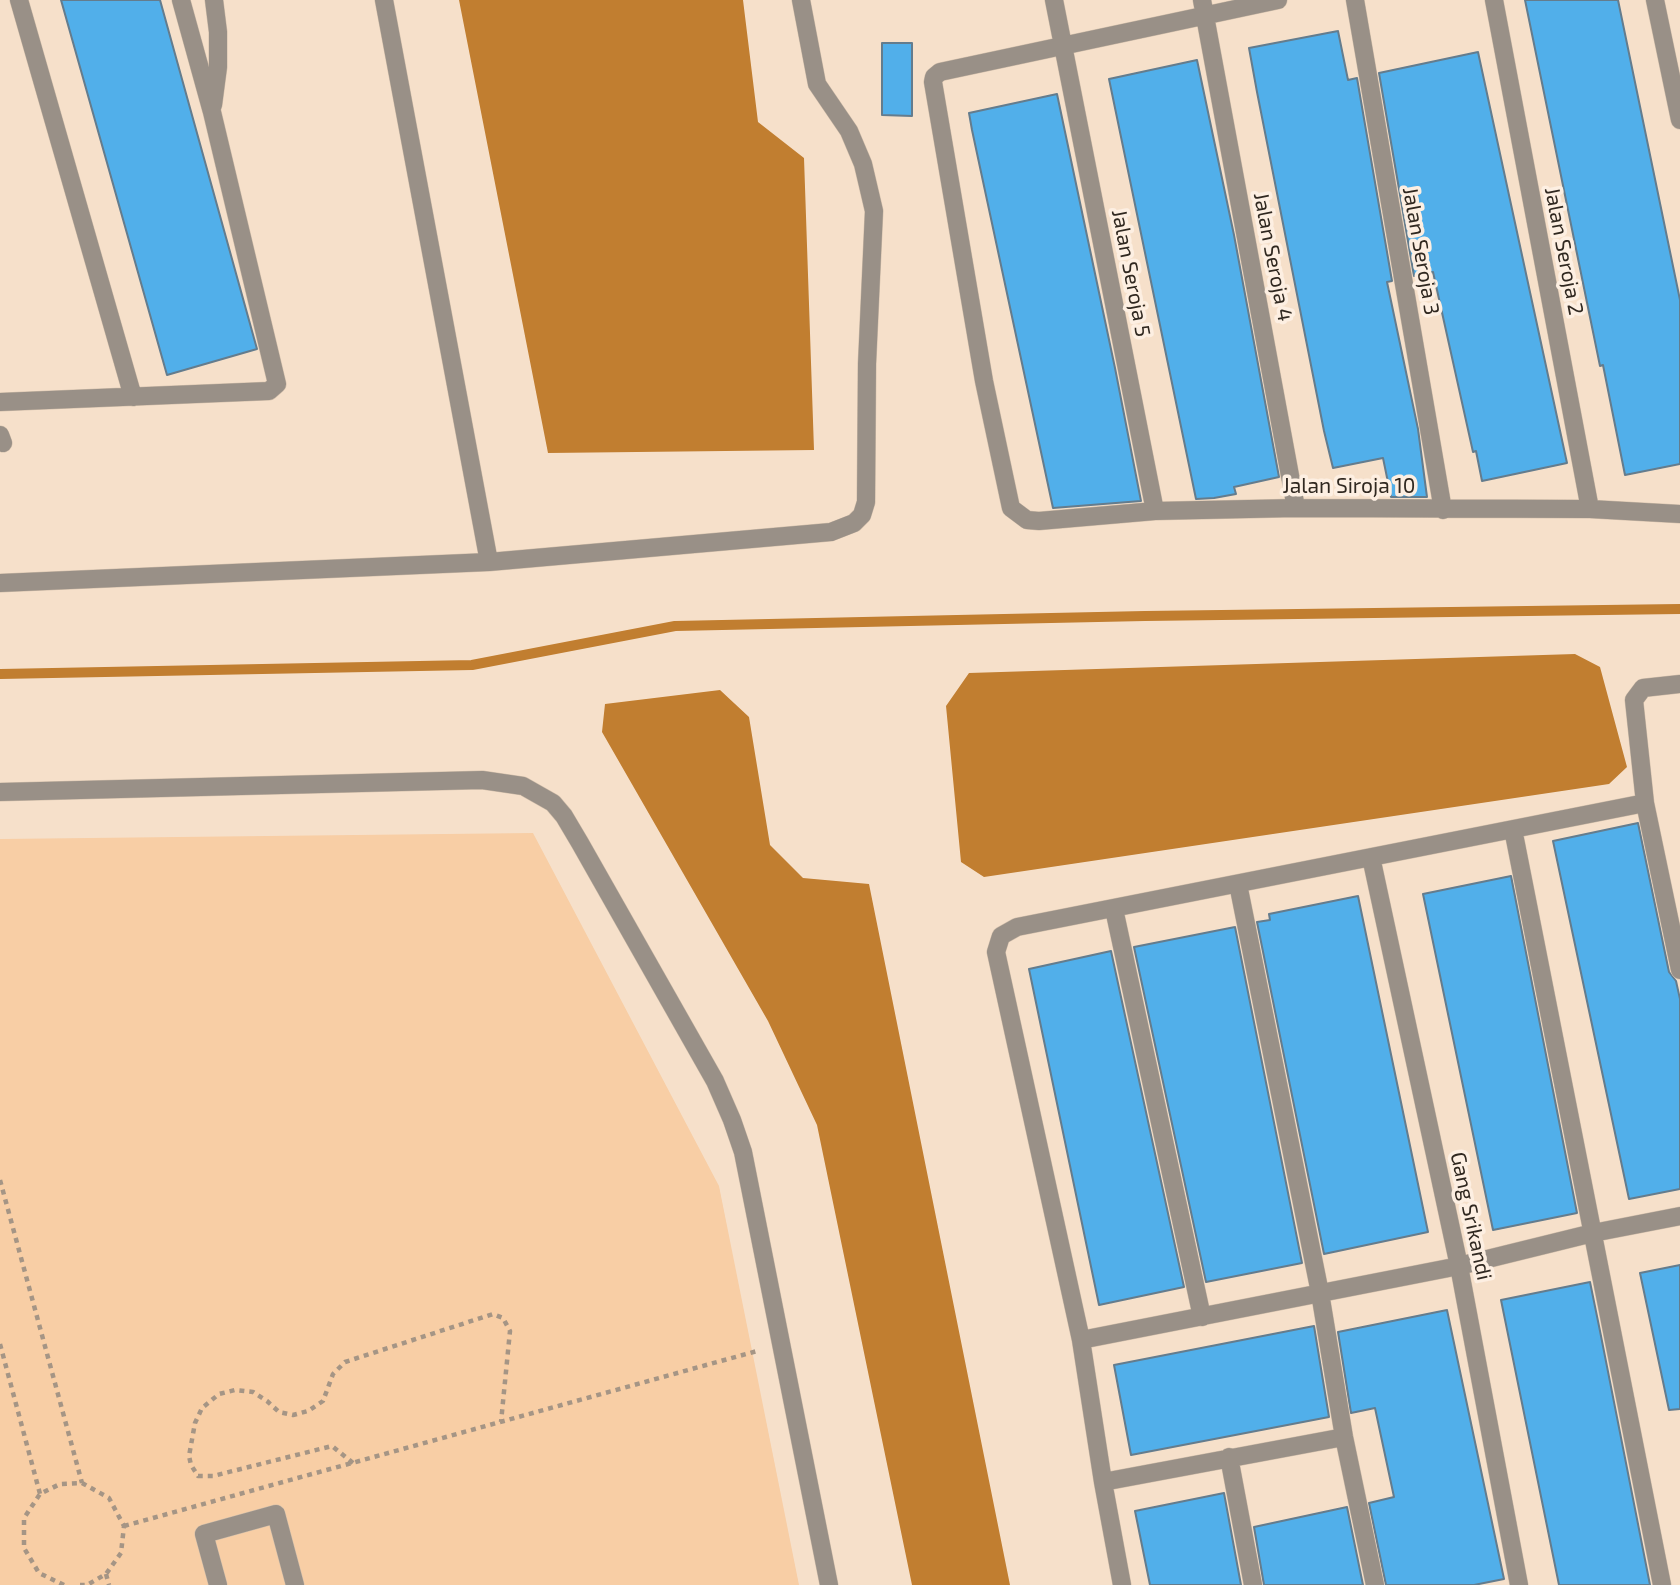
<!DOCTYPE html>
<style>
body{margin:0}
canvas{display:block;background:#f6e0ca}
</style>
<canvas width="1680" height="1585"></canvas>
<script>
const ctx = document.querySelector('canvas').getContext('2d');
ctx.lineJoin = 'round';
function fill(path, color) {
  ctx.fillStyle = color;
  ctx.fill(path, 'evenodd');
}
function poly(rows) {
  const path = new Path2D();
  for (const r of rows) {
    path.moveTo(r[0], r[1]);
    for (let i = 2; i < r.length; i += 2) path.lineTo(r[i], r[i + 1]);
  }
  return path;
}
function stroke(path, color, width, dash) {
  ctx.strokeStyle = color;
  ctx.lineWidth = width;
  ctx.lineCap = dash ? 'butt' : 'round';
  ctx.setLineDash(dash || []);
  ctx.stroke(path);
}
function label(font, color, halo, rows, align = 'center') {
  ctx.font = font + ' "Exo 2",sans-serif';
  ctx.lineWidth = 7;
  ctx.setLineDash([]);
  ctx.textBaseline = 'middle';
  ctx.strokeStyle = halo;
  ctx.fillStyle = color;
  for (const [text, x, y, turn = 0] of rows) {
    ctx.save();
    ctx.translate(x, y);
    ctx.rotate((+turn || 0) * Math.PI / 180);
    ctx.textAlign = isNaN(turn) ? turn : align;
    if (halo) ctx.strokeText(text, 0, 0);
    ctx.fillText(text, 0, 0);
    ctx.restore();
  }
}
fill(poly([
 [533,833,719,1186,799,1585,0,1585,0,839]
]), '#f8cea5');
fill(poly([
 [459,0,743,0,758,122,804,158,814,450,548,453],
 [1575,654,1600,667,1627,767,1609,784,984,877,961,862,946,706,969,673],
 [720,690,749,717,770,845,803,878,869,884,1010,1585,912,1585,817,1125,768,1021,602,732,605,704]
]), '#c17e30');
stroke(poly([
 [0,674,472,665,675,626,1145,616,1680,609]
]), '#c17e30', 10);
const building = poly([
 [61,0,160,0,257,349,167,375,61,0],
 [1525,0,1618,0,1680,300,1680,464,1625,475,1603,365,1600,366,1525,0],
 [1338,31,1348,80,1357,78,1392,281,1387,282,1418,429,1427,497,1391,497,1383,458,1333,468,1324,431,1257,92,1249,48,1338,31],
 [882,43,912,43,912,116,882,115,882,43],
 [1478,52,1567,463,1482,481,1476,451,1473,452,1433,272,1414,276,1379,73,1478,52],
 [1197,60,1234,235,1279,477,1234,487,1236,494,1214,498,1196,499,1109,79,1197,60],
 [1057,94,1115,368,1141,501,1053,508,972,130,969,113,1057,94],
 [1638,823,1669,972,1676,981,1680,999,1680,1189,1629,1199,1553,841,1638,823],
 [1511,876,1577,1213,1493,1230,1423,894,1511,876],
 [1358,896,1428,1232,1324,1254,1257,922,1270,920,1269,914,1358,896],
 [1235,927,1302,1263,1206,1282,1134,947,1235,927],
 [1111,951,1184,1287,1099,1305,1029,969,1111,951],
 [1680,1265,1680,1409,1669,1410,1640,1273,1680,1265],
 [1590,1282,1600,1331,1650,1585,1559,1585,1501,1300,1590,1282],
 [1447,1310,1504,1579,1474,1585,1386,1585,1369,1503,1394,1497,1375,1408,1351,1413,1338,1332,1447,1310],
 [1314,1326,1329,1417,1131,1455,1114,1365,1314,1326],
 [1224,1493,1241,1585,1150,1585,1135,1511,1224,1493],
 [1347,1507,1363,1585,1264,1585,1254,1527,1347,1507]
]);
fill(building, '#51afea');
stroke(building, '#647c8d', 2);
const service = poly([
 [218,1585,204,1534,276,1514,295,1585]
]);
const minor = poly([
 [19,0,133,397],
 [384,0,489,562],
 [1054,0,1155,511],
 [1202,0,1296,508],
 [1278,0,940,72,934,77,933,82,984,381,1011,508,1027,520,1039,521,1155,511,1296,508,1590,509,1680,514],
 [1355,0,1443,510],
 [1494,0,1590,509],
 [213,105,218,67,218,32,214,0],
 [0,402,269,391,277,384,212,112,181,0],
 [0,435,3,443],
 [0,583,489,562,831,532,854,523,862,515,866,502,867,364,874,211,863,164,849,131,817,84,801,0],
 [1680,684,1643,688,1634,700,1645,803,1680,970],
 [0,792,482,780,523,786,553,803,564,816,580,843,715,1081,732,1120,743,1152,829,1585],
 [1513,829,1662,1585],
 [1371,857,1459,1266,1519,1585],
 [1238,884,1320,1293,1344,1437,1375,1585],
 [1114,909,1202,1317],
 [1081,1340,1459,1266,1593,1233,1680,1216],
 [1229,1457,1253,1585],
 [1103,1482,1344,1437],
 [1122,1585,1103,1482,1081,1340,996,952,1001,936,1017,927,1645,803]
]);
const tertiary = poly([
 [1655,0,1680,120]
]);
stroke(service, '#d2bfab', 19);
stroke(minor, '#d2bfab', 19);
stroke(tertiary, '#d2bfab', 19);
stroke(poly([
 [0,1180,82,1483],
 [0,1344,40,1494],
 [353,1463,332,1446,213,1476,198,1476,191,1465,189,1456,195,1423,202,1408,219,1394,235,1390,253,1392,267,1401,279,1412,293,1415,308,1411,323,1401,333,1374,345,1362,493,1314,503,1318,510,1331,501,1422],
 [124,1526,757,1351],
 [106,1574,109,1585],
 [64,1585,39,1573,24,1548,24,1518,40,1494,60,1484,82,1483,109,1498,124,1526,121,1553,106,1574,87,1585,80,1585]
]), '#a59585', 4.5, [5, 5]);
stroke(service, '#999087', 18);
stroke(minor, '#999087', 18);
stroke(tertiary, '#999087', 18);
label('21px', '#302820', '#fdefe2', [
 ["Jalan Seroja 3",1421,251,80],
 ["Jalan Seroja 2",1564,251,79],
 ["Jalan Seroja 4",1273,257,79],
 ["Jalan Seroja 5",1131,273,79],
 ["Jalan Siroja 10",1349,486],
 ["Gang Srikandi",1471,1216,78]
]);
</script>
